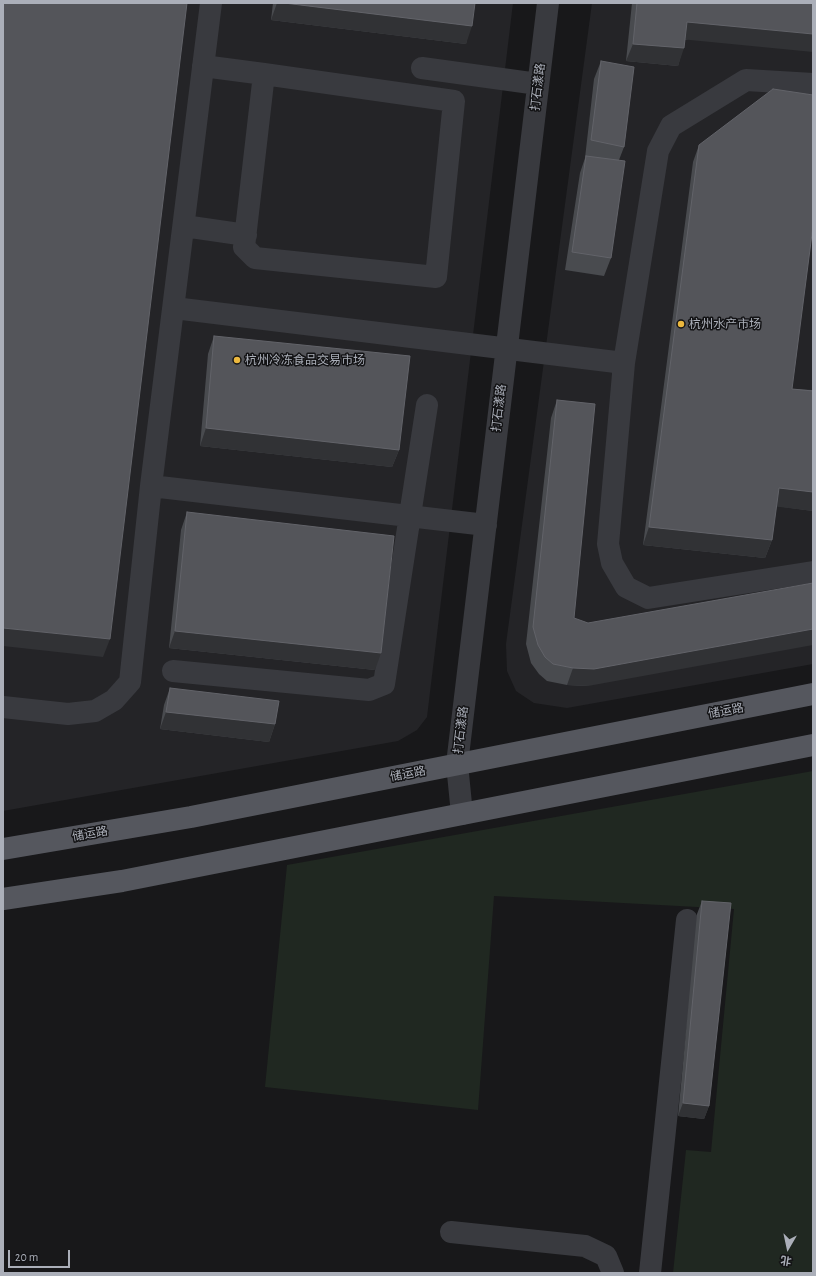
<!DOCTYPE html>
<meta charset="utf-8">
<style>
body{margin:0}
#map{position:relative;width:816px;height:1276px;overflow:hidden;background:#18181a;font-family:"Alegreya Sans","Noto Sans SC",sans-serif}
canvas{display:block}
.frame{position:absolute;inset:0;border:4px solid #abafb9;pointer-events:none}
.north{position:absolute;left:768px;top:1228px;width:40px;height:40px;-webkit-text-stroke:3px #131315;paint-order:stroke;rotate:189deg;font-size:11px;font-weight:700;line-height:16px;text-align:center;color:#abafb9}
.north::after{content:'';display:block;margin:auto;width:14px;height:18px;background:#abafb9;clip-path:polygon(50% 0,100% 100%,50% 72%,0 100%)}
.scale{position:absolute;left:8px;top:1250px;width:62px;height:18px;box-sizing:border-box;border:2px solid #abafb9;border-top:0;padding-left:5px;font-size:12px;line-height:14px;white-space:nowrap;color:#abafb9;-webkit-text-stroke:3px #131315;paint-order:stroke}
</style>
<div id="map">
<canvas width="816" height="1276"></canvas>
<div class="frame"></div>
<div class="north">北</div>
<div class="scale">20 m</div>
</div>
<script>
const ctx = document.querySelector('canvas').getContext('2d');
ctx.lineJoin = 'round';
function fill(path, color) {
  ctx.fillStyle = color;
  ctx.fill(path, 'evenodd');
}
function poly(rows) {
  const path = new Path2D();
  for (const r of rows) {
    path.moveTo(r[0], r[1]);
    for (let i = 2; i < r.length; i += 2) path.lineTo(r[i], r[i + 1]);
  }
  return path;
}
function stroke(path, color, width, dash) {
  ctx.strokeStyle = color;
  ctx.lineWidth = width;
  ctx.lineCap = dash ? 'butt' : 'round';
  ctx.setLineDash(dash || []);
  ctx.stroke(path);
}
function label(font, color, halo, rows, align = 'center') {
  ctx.font = font + ' "Alegreya Sans","Noto Sans SC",sans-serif';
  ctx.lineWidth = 3;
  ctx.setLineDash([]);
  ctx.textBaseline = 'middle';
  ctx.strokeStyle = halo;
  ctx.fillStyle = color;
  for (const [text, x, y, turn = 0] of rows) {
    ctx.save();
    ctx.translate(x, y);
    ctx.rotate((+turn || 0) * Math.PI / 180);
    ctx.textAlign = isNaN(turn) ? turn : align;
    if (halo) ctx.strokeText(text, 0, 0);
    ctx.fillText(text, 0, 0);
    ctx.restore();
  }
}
fill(poly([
 [3,3,513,3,427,717,417,730,398,741,3,811],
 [592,3,813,3,813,664,567,708,534,703,516,691,507,671,506,644]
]), '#242427');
fill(poly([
 [813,771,813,1273,673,1273,686,1150,711,1152,734,909,494,896,478,1110,265,1087,287,865]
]), '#202821');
stroke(poly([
 [203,66,264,74,454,101,436,277,255,258,244,247,264,74],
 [422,68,538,84],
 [813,84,746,80,671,126,658,151,624,363,608,544,612,563,626,587,648,598,813,572],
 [184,226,246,235],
 [174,308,624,363],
 [151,486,486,525],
 [173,671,369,690,384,684,427,405],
 [3,707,68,714,95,711,114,700,130,682,151,486,211,3],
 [462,814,457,764,548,3],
 [451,1232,585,1246,606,1256,613,1273],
 [650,1273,687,920]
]), '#393a3f', 22);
stroke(poly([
 [3,849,191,817,813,694],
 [3,899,122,881,813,745]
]), '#55575e', 22);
fill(poly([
 [273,3,475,3,466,44,271,20],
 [632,3,813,3,685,40,678,66,626,61],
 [601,61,624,147,619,160,611,258,604,276,565,270,580,173,585,158,594,79],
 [699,145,792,389,812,390,813,381,813,511,776,506,772,540,765,558,643,545,693,162],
 [214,336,399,450,392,467,200,446,208,354],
 [557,400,574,618,588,686,567,685,547,681,539,674,531,663,526,644,551,418],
 [187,512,375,670,169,648,181,530],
 [170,688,275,724,269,742,160,729,164,705],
 [702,901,709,1106,704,1119,678,1116,697,914]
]), '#494b4f');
fill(poly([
 [277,3,284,3,472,26,466,44,271,20],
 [687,22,813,34,813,52,680,39],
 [633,44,684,48,678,66,626,61],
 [206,428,399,450,392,467,200,446],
 [779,488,813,492,813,511,772,506],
 [649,527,772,540,765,558,643,545],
 [3,628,110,639,103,657,3,646],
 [813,629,813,645,588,686,567,685,573,668],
 [175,631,381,653,375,670,169,648],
 [166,712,275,724,269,742,160,729],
 [683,1103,709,1106,704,1119,678,1116]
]), '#313235');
const building = poly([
 [3,3,187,3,110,639,3,628,3,3],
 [284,3,475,3,472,26,284,3],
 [637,3,813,3,813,34,687,22,684,48,633,44,637,3],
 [601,61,634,67,624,147,591,140,601,61],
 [773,89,813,95,813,226,792,389,813,391,813,492,779,488,772,540,649,527,699,145,773,89],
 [586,156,625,161,611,258,572,252,586,156],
 [214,336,410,356,399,450,206,428,214,336],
 [557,400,595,404,574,618,588,623,813,583,813,629,594,669,573,668,553,664,545,657,538,645,533,627,557,400],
 [187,512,394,536,381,653,175,631,187,512],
 [170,688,279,701,275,724,166,712,170,688],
 [702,901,731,903,709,1106,683,1103,702,901]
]);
fill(building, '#54555a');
stroke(building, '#626369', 1);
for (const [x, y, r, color] of [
 [681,324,4,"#ecb83e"],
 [237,360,4,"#ecb83e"]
]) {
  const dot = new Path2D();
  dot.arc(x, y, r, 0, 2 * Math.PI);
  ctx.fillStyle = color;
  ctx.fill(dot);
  stroke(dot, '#131315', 1.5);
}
label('12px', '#abafb9', '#131315', [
 ["打石漾路",538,87,-83],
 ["打石漾路",499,408,-83],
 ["储运路",726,711,-11],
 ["打石漾路",461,730,-83],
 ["储运路",408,774,-11],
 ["储运路",90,834,-10]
]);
label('12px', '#abafb9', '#131315', [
 ["杭州水产市场",689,324],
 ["杭州冷冻食品交易市场",245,360]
], 'left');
</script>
